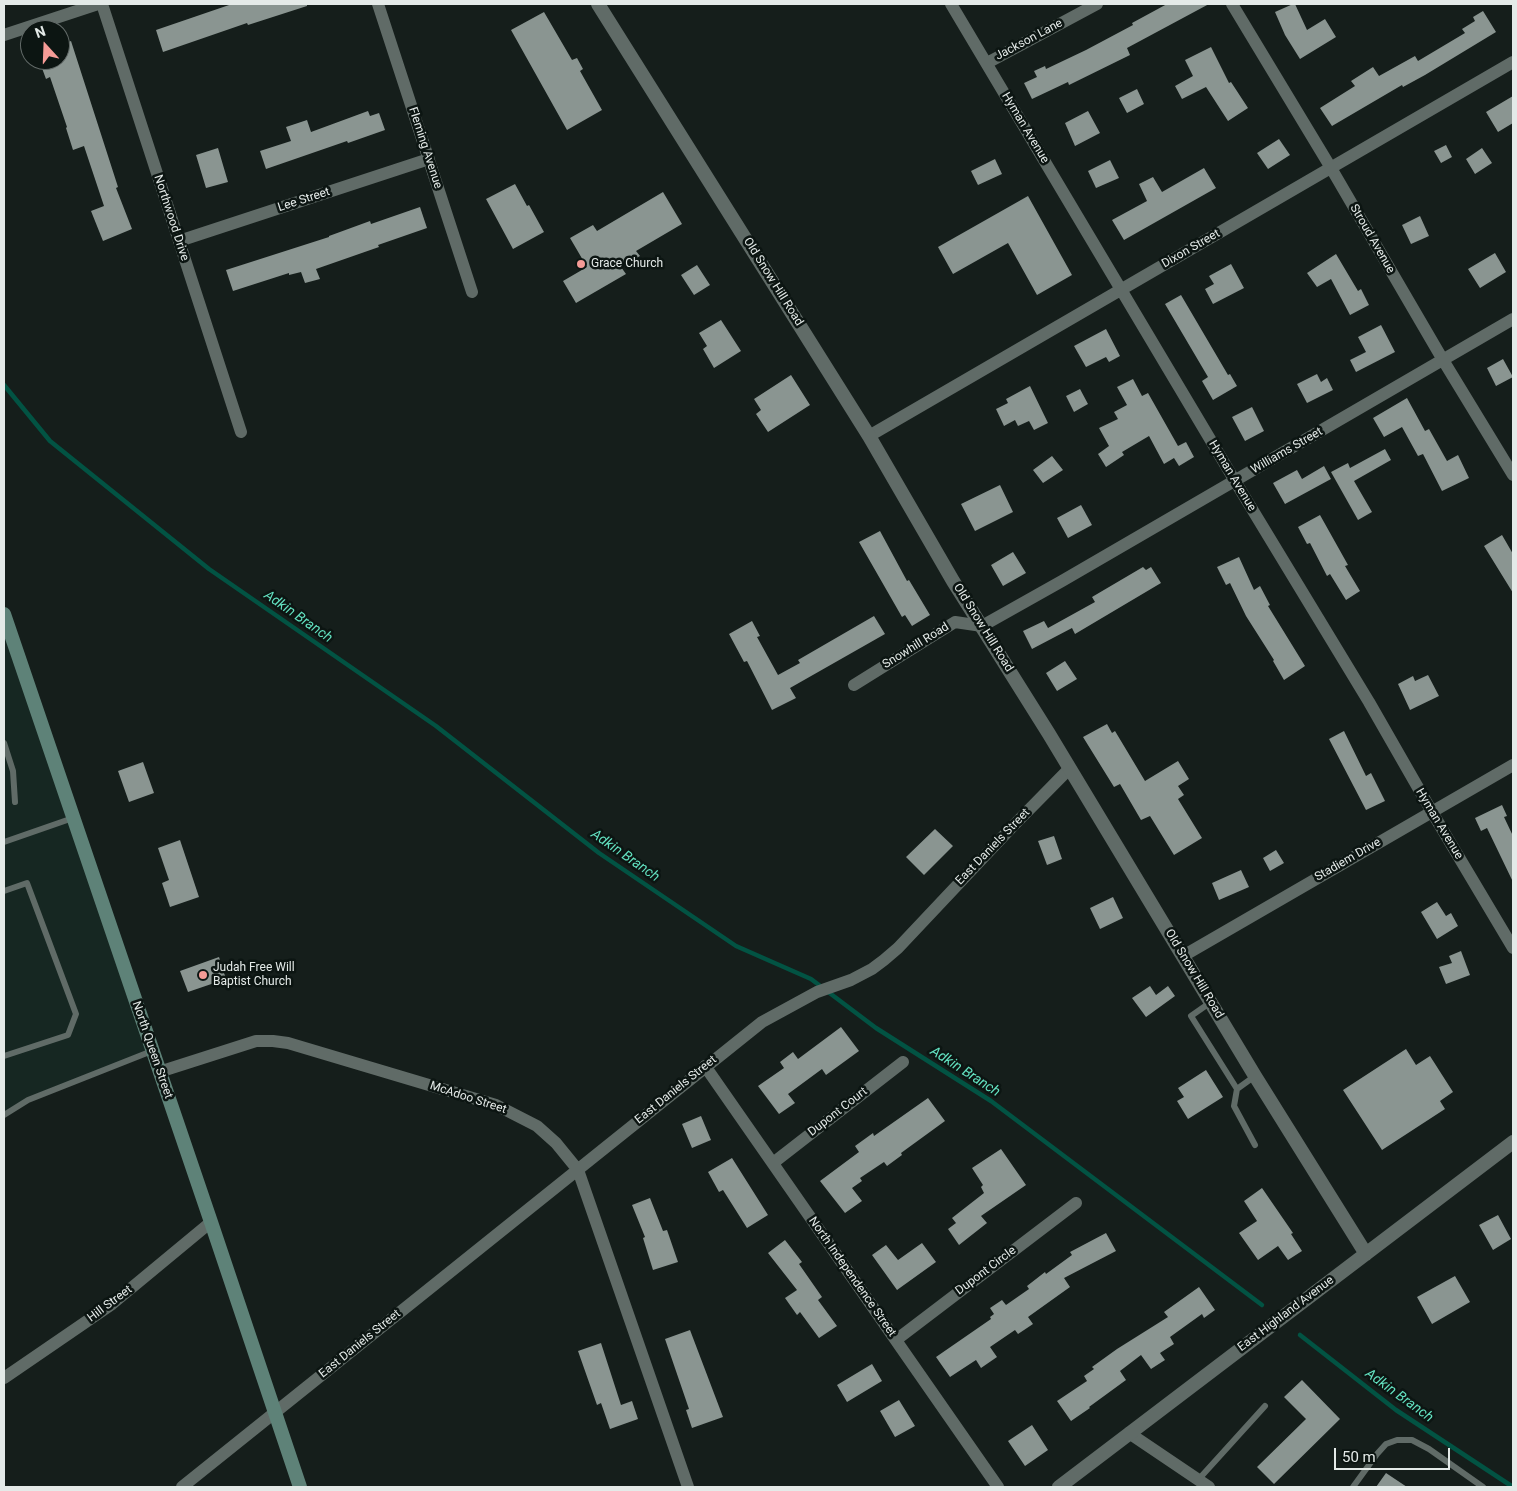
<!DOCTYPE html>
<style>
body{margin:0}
#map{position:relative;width:1517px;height:1491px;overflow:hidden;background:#151e1b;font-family:Roboto,sans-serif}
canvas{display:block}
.frame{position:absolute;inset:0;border:5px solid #e4eae8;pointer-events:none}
.north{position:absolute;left:20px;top:20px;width:50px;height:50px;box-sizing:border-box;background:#0c1512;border:1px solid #626a68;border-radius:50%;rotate:340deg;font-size:14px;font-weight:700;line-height:20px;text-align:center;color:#e4eae8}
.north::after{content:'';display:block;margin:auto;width:18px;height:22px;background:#f59b96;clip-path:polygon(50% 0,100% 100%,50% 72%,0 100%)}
.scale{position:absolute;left:1334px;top:1448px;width:116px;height:22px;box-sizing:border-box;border:2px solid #e4eae8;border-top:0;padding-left:6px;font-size:15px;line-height:18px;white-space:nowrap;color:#e4eae8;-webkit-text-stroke:4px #0c1512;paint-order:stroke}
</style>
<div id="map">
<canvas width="1517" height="1491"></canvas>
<div class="frame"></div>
<div class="north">N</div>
<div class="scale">50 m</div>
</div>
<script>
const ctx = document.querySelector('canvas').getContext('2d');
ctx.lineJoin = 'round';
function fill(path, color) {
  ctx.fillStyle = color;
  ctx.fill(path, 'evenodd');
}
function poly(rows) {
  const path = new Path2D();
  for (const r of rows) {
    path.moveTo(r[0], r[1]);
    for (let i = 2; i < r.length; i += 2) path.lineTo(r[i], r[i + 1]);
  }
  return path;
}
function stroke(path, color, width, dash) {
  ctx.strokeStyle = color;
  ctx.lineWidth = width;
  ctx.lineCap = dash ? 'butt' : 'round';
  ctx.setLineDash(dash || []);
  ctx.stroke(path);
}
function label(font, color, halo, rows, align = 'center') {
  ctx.font = font + ' Roboto,sans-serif';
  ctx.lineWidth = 5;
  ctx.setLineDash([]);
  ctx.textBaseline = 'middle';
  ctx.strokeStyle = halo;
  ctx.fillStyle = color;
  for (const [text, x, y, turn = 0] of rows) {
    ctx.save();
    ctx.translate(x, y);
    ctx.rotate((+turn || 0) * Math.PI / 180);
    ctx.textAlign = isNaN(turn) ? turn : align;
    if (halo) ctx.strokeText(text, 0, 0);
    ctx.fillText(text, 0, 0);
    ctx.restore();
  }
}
fill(poly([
 [4,614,152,1051,28,1100,4,1115]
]), '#162722');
stroke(poly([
 [4,385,50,441,209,569,436,726,599,853,736,946,811,979,876,1028,991,1101,1262,1305],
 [1300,1335,1396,1410,1513,1487]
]), '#025343', 4.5);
fill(poly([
 [232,4,307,4,307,6,248,25,247,23,163,52,156,30],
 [1167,4,1209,4,1127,48,1130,55,1069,85,1068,82,1032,99,1024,83,1037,77,1034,71,1045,66,1046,69,1086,50,1133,25,1132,23],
 [1293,4,1295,4,1307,30,1325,19,1336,37,1300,59,1285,35,1275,12],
 [1483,11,1496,32,1425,75,1403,87,1402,85,1332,126,1320,108,1355,86,1351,81,1373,67,1379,76,1415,56,1418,61,1465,33,1462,29,1475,21,1473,17],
 [544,12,572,60,577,58,583,69,580,71,602,110,567,130,511,30],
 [71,41,118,187,116,188,132,229,103,241,91,211,104,206,84,146,73,150,66,128,67,127,50,77,46,79,39,60,60,60,60,45],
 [1211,47,1229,83,1231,82,1248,108,1228,121,1206,87,1182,99,1175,86,1193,76,1185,60],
 [1137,89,1144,104,1127,113,1119,98],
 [1513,96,1513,123,1498,132,1486,112],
 [368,111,370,116,379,113,385,130,348,143,347,141,266,169,260,151,291,141,286,127,307,120,311,132],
 [1088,111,1100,133,1075,146,1065,123],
 [1279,139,1290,155,1268,169,1257,153],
 [1446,145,1452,157,1441,163,1434,151],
 [218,148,228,182,206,188,196,155],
 [1482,148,1492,163,1475,174,1466,159],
 [995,159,1002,174,978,185,971,171],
 [1110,160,1119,178,1096,188,1088,171],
 [1204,168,1216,188,1124,240,1112,220,1147,201,1139,184,1153,177,1162,192],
 [515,184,527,206,529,205,544,232,513,249,486,199],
 [663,192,682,224,636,251,640,256,621,267,626,274,576,303,563,281,587,267,570,238,593,225,597,231],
 [1028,196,1072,275,1037,295,1008,243,953,274,938,247],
 [420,207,427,228,378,245,379,247,316,269,320,279,305,283,301,272,289,275,289,273,233,291,226,270,329,237,329,236,370,221,371,224],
 [1420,216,1429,236,1411,244,1402,225],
 [1495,253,1506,272,1480,288,1468,269],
 [1336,254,1358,291,1361,289,1369,305,1350,315,1331,279,1317,287,1307,273],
 [1231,264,1244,288,1213,304,1205,289,1214,284,1209,276],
 [697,265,710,285,694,295,681,275],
 [1181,295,1228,375,1230,374,1237,386,1213,400,1202,381,1208,377,1165,304],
 [721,320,741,351,714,368,703,349,707,346,699,333],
 [1381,325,1395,352,1356,372,1350,360,1366,352,1358,337],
 [1106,329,1120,356,1109,362,1106,357,1086,367,1074,346],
 [1503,359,1513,377,1496,386,1487,368],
 [1317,374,1321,382,1327,378,1333,390,1307,403,1297,384],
 [791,375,810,405,768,432,756,414,761,410,754,399],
 [1133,379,1142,396,1148,393,1178,446,1186,442,1194,457,1179,466,1174,458,1164,464,1149,436,1122,452,1124,455,1106,467,1098,454,1109,446,1099,428,1118,419,1114,412,1127,405,1117,387],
 [1030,386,1048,423,1034,430,1029,421,1018,426,1015,420,1004,426,996,409,1008,403,1006,399],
 [1080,389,1088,404,1074,412,1066,396],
 [1407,398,1425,431,1429,429,1447,461,1458,455,1469,478,1442,491,1423,454,1418,456,1402,427,1384,437,1373,418],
 [1252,407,1264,431,1245,441,1232,417],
 [1385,449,1391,460,1354,481,1372,512,1358,520,1331,472,1348,463,1350,468],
 [1052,456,1063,470,1043,483,1033,470],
 [1324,466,1331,479,1285,504,1273,483,1297,470,1302,479],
 [1000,485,1013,512,975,531,961,504],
 [1081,505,1092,525,1068,538,1057,518],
 [1320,515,1348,565,1345,566,1360,591,1346,600,1330,574,1327,576,1310,543,1307,544,1298,527],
 [880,531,907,581,909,580,930,615,912,626,905,615,902,617,859,542],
 [1502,535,1513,554,1513,593,1484,546],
 [1013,552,1026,573,1003,586,991,565],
 [1239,557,1254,590,1260,586,1270,605,1268,606,1305,666,1284,680,1273,661,1274,660,1246,616,1230,583,1226,585,1217,567],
 [1143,567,1146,570,1151,567,1161,583,1075,634,1072,628,1032,649,1023,631,1044,621,1048,628,1095,602,1092,597],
 [874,616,885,634,790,688,796,698,772,710,747,661,744,662,729,634,752,621,760,636,757,637,778,675,800,663,798,660],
 [1065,661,1077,679,1057,691,1046,673],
 [1428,675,1439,696,1410,710,1398,684,1413,676,1415,681],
 [1107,724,1112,733,1115,731,1145,781,1178,761,1189,779,1178,786,1184,795,1178,799,1202,838,1174,855,1150,816,1141,820,1120,784,1114,787,1083,737],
 [1344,731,1366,776,1371,773,1385,801,1366,810,1329,739],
 [143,762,154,793,129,802,118,771],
 [1502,805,1507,816,1504,817,1513,836,1513,882,1487,828,1481,831,1475,818],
 [935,829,953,846,924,875,906,857],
 [1054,836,1062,859,1047,865,1038,841],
 [180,840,199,897,170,907,162,883,169,880,158,848],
 [1276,850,1284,863,1270,871,1263,858],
 [1241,870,1249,887,1219,900,1212,883],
 [1113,897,1123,918,1100,929,1090,908],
 [1437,902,1446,916,1451,913,1458,926,1437,939,1421,912],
 [1461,951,1470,975,1446,984,1439,967,1452,963,1449,956],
 [219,957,226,979,188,992,180,971],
 [1150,986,1156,995,1168,986,1175,996,1146,1017,1132,998],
 [841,1027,859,1051,826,1075,822,1069,788,1094,795,1103,779,1114,758,1086,784,1068,780,1062,793,1052,798,1059],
 [1406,1049,1416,1065,1430,1056,1453,1092,1440,1101,1445,1109,1382,1150,1343,1090],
 [1206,1070,1223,1097,1188,1119,1177,1101,1184,1097,1178,1088],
 [928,1098,945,1121,901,1153,902,1155,887,1166,884,1162,860,1178,862,1181,852,1188,862,1201,845,1213,820,1181,859,1152,855,1146,873,1133,874,1136],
 [701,1116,711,1140,692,1148,682,1124],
 [1001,1149,1026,1185,981,1216,987,1223,959,1245,948,1229,956,1223,952,1218,984,1193,981,1187,983,1185,972,1168],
 [732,1158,768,1215,747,1228,723,1190,719,1192,708,1172],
 [1262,1188,1293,1233,1291,1234,1302,1251,1288,1260,1278,1246,1258,1260,1239,1233,1257,1221,1244,1201],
 [650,1198,663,1231,667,1230,678,1262,653,1270,643,1238,645,1237,632,1205],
 [1498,1215,1511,1239,1493,1250,1479,1225],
 [1106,1233,1116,1251,1064,1278,1070,1287,1028,1317,1033,1324,1018,1334,1015,1330,990,1347,997,1357,981,1368,976,1360,950,1377,936,1357,991,1319,990,1317,994,1314,990,1308,1002,1300,1006,1305,1029,1289,1027,1286,1045,1272,1046,1274,1072,1255,1070,1252],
 [785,1240,802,1262,799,1264,822,1297,818,1300,837,1326,819,1338,800,1312,797,1315,785,1298,797,1290,768,1253],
 [922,1243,936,1262,897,1290,872,1255,886,1245,898,1260],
 [1455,1276,1470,1302,1432,1324,1417,1297],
 [1199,1287,1215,1310,1204,1318,1202,1314,1170,1337,1174,1344,1160,1353,1165,1360,1151,1369,1141,1355,1120,1371,1126,1380,1089,1407,1090,1408,1071,1421,1057,1401,1087,1381,1084,1376,1094,1369,1092,1367,1117,1349,1168,1317,1164,1312],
 [690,1330,723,1417,692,1428,686,1410,689,1409,665,1339],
 [601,1343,621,1405,632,1401,638,1419,610,1429,601,1403,597,1405,578,1351],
 [872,1364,882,1381,847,1402,837,1385],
 [1302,1380,1340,1419,1274,1484,1257,1467,1306,1419,1284,1397],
 [899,1400,915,1426,895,1437,880,1411],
 [1032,1425,1048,1450,1025,1466,1008,1441],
 [1386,1473,1407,1487,1376,1487]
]), '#8a9591');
stroke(poly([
 [4,743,13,771,15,802],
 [4,842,73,818],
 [4,891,27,883,76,1014,68,1035,4,1056],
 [1211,1002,1191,1016,1237,1089],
 [4,1115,28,1100,152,1051],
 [1255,1145,1234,1106,1237,1089,1255,1076],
 [1198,1480,1265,1406],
 [1353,1487,1377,1454,1386,1444,1397,1440,1412,1440,1429,1449,1483,1487]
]), '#606b67', 6);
stroke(poly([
 [102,4,241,432],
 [378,4,472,292],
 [951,4,1235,481,1369,702,1432,812,1513,948],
 [1232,4,1331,168,1443,360,1513,475],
 [4,35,98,4],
 [987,63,1097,4],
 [179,241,429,159],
 [869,436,1513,62],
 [854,685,955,622,982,626,1062,581,1513,319],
 [1183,956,1513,765],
 [705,1066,998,1487],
 [159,1072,256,1041,273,1041,288,1043,496,1105,537,1126,556,1143,578,1170,688,1487],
 [773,1163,903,1062],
 [896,1340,1076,1203],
 [4,1378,112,1304,211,1222],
 [1129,1433,1209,1487],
 [182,1487,762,1022,817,992,851,980,872,969,884,960,898,948,1013,826,1069,769]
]), '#606b67', 12);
stroke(poly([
 [598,4,869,436,953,581,1049,734,1255,1076,1366,1254],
 [1059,1487,1513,1142]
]), '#606b67', 14);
stroke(poly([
 [4,614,211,1222,300,1487]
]), '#5e8278', 14);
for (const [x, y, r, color] of [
 [581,264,5,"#f59b96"],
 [203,975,5,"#f59b96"]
]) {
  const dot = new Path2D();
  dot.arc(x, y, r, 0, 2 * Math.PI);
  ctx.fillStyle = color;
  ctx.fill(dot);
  stroke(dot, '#0c1512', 2);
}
label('12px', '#e4eae8', '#0c1512', [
 ["Jackson Lane",1029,40,-28],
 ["Hyman Avenue",1025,128,59],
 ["Fleming Avenue",425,148,72],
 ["Lee Street",304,200,-18],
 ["Northwood Drive",171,218,72],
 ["Stroud Avenue",1372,239,60],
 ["Dixon Street",1191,249,-30],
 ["Old Snow Hill Road",773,282,58],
 ["Williams Street",1287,451,-30],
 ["Hyman Avenue",1232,476,59],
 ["Old Snow Hill Road",983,628,58],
 ["Snowhill Road",916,646,-32],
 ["Hyman Avenue",1439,824,59],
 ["East Daniels Street",993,847,-46],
 ["Stadiem Drive",1348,860,-30],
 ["Old Snow Hill Road",1194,974,59],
 ["North Queen Street",152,1050,71],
 ["East Daniels Street",676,1090,-39],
 ["McAdoo Street",468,1098,18],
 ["Dupont Court",838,1112,-38],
 ["Dupont Circle",986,1271,-37],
 ["North Independence Street",852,1277,55],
 ["Hill Street",110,1304,-37],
 ["East Highland Avenue",1286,1314,-37],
 ["East Daniels Street",360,1344,-39]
]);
label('12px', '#e4eae8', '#0c1512', [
 ["Grace Church",591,264],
 ["Judah Free Will",213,968],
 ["Baptist Church",213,982]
], 'left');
label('italic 14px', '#63e2c1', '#0c1512', [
 ["Adkin Branch",298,617,35],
 ["Adkin Branch",625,856,35],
 ["Adkin Branch",965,1072,33],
 ["Adkin Branch",1399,1396,36]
]);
</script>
